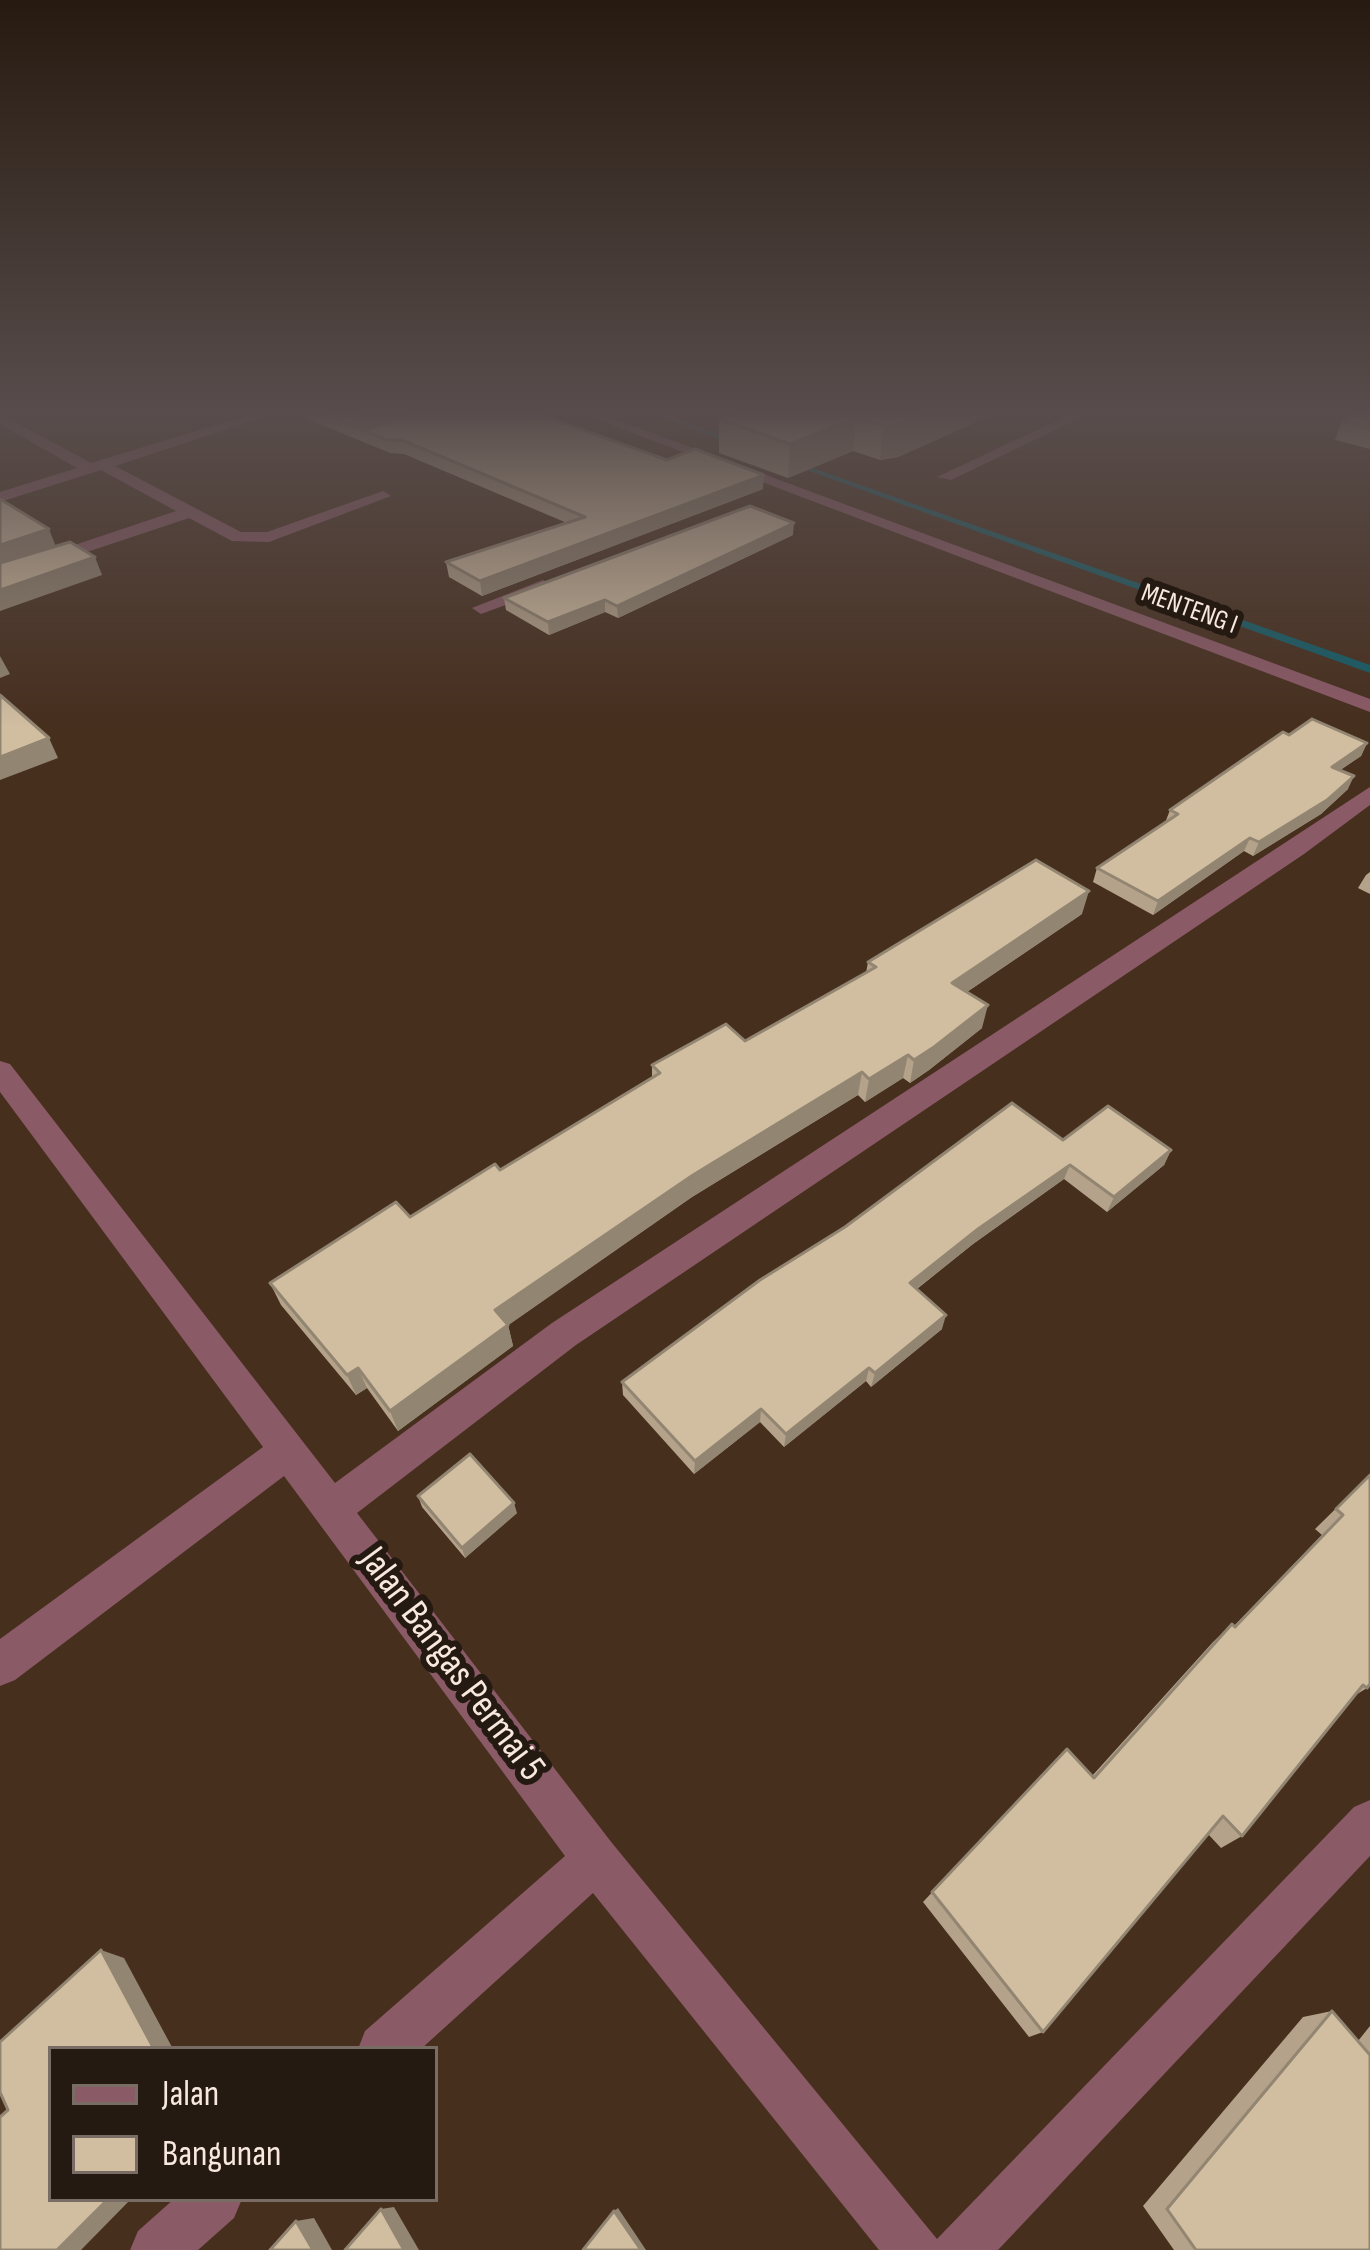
<!DOCTYPE html>
<style>
body{margin:0}
#map{position:relative;width:1370px;height:2250px;overflow:hidden;background:#472f1e;font-family:"Sofia Sans Condensed",sans-serif}
canvas{display:block}
.legend{position:absolute;left:48px;top:2046px;width:390px;height:156px;box-sizing:border-box;background:#251a12;border:3px solid #796c64;margin:0;padding:15px 21px;list-style:none;font-size:36px;color:#f8e8de}
.legend li{display:flex;align-items:center;gap:24px;height:60px}
.legend b{width:60px;border:3px solid #796c64}
</style>
<div id="map">
<canvas width="1370" height="2250"></canvas>
<ul class="legend">
<li><b style="height:15px;background:#8b5a67"></b>Jalan</li>
<li><b style="height:33px;background:#d1bea1"></b>Bangunan</li>
</ul>
</div>
<script>
const ctx = document.querySelector('canvas').getContext('2d');
ctx.lineJoin = 'round';
function poly(rows) {
  const path = new Path2D();
  for (const r of rows) {
    path.moveTo(r[0], r[1]);
    for (let i = 2; i < r.length; i += 2) path.lineTo(r[i], r[i + 1]);
  }
  return path;
}
function fill(path, color) {
  ctx.fillStyle = color;
  ctx.fill(path, 'evenodd');
}
function stroke(path, color, width, dash) {
  ctx.strokeStyle = color;
  ctx.lineWidth = width;
  ctx.lineCap = dash ? 'butt' : 'round';
  ctx.setLineDash(dash || []);
  ctx.stroke(path);
}
function label(font, color, halo, rows, align = 'center') {
  ctx.font = font + ' "Sofia Sans Condensed",sans-serif';
  ctx.lineWidth = 12;
  ctx.setLineDash([]);
  ctx.textBaseline = 'middle';
  ctx.strokeStyle = halo;
  ctx.fillStyle = color;
  for (const [text, x, y, turn = 0] of rows) {
    ctx.save();
    ctx.translate(x, y);
    ctx.rotate((+turn || 0) * Math.PI / 180);
    ctx.textAlign = isNaN(turn) ? turn : align;
    if (halo) ctx.strokeText(text, 0, 0);
    ctx.fillText(text, 0, 0);
    ctx.restore();
  }
}
fill(poly([
 [647,412,658,412,742,443,735,445,647,412],
 [790,460,1370,665,1370,673,790,464,790,460]
]), '#135d68');
fill(poly([
 [1075,412,1093,412,951,480,937,477,1075,412]
]), '#8b5a67');
fill(poly([
 [258,412,279,412,115,466,241,532,267,532,383,491,391,496,269,542,232,541,189,518,0,581,0,570,176,511,101,470,0,502,0,492,77,468,0,424,0,414,91,463,258,412],
 [577,412,596,412,1370,699,1370,712,577,412],
 [543,580,552,585,549,589,481,614,472,608,543,580],
 [1370,787,1370,805,1304,854,576,1345,357,1513,612,1843,937,2239,1354,1807,1370,1800,1370,1856,998,2250,879,2250,593,1893,421,2049,358,2049,365,2031,565,1856,284,1476,15,1680,0,1686,0,1639,263,1447,0,1092,0,1061,10,1064,335,1483,552,1323,1370,787],
 [174,2199,242,2199,234,2218,198,2250,130,2250,138,2231,174,2199]
]), '#8b5a67');
fill(poly([
 [297,412,414,412,367,428,370,429,415,412,547,412,541,415,667,460,763,489,482,596,449,577,446,562,567,523,404,454,390,453,298,415],
 [999,412,898,457,880,460,853,451,788,478,719,453,719,419],
 [1370,412,1370,449,1335,440,1342,421],
 [793,535,618,618,605,612,549,635,506,610,504,598],
 [1289,735,1367,743,1361,756,1340,770,1348,789,1321,814,1253,856,1244,851,1153,915,1093,882,1097,868,1165,823,1170,810],
 [1370,872,1370,894,1358,888,1366,875],
 [1082,914,967,992,982,1028,929,1070,910,1083,903,1078,865,1102,858,1095,692,1197,508,1325,513,1346,398,1431,367,1388,356,1395,281,1305,270,1283,410,1217,500,1170,652,1078,652,1065,745,1041,866,973,868,962],
 [1063,1140,1171,1150,1164,1165,1107,1212,1064,1179,973,1244,917,1289,942,1329,871,1387,866,1381,784,1447,760,1422,694,1474,623,1395,622,1382],
 [1370,1475,1367,1688,1354,1696,1242,1836,1221,1848,1208,1834,1043,2032,1029,2037,923,1902,1067,1749,1092,1776,1213,1642,1232,1624,1234,1626,1322,1535,1315,1529],
 [418,1496,517,1513,465,1558,422,1507],
 [1332,2011,1358,2041,1370,2026,1370,2250,1174,2250,1143,2206,1303,2017]
]), '#b4a38a');
fill(poly([
 [372,412,414,412,362,429,352,424,355,417],
 [930,412,999,412,898,457,880,460,883,426],
 [856,418,853,451,788,478,790,444],
 [764,475,763,489,482,596,480,581],
 [794,523,793,535,618,618,617,606],
 [49,529,56,547,0,565,0,545],
 [95,557,102,575,0,611,0,590],
 [605,600,605,612,549,635,548,622],
 [0,656,10,674,0,678],
 [49,738,58,758,0,780,0,757],
 [1367,743,1361,756,1326,780,1332,767],
 [1354,776,1348,789,1321,814,1253,856,1259,842],
 [1250,838,1244,851,1153,915,1158,901],
 [1089,891,1082,914,946,1006,952,983],
 [988,1005,982,1028,929,1070,910,1083,914,1060],
 [908,1055,903,1078,865,1102,869,1079],
 [862,1072,858,1095,692,1197,500,1331,495,1310,693,1175],
 [1171,1150,1164,1165,1107,1212,1114,1197],
 [1070,1165,1064,1179,973,1244,906,1297,910,1283,978,1229],
 [946,1315,942,1329,871,1387,875,1373],
 [508,1325,513,1346,398,1431,390,1411],
 [358,1368,367,1388,356,1395,347,1375],
 [869,1368,866,1381,784,1447,786,1434],
 [761,1409,760,1422,694,1474,695,1461],
 [514,1503,517,1513,465,1558,462,1548],
 [101,1950,124,1958,173,2049,154,2049],
 [108,2199,131,2199,81,2250,57,2250],
 [394,2207,419,2250,404,2250,381,2209],
 [618,2208,646,2250,641,2250,614,2211],
 [314,2218,332,2250,313,2250,296,2221]
]), '#928571');
const building = poly([
 [319,412,372,412,355,417,352,424,370,429,415,412,533,412,667,460,695,449,764,475,480,581,446,562,585,517,402,440,387,440,319,412],
 [738,412,930,412,902,424,883,426,856,418,790,444,719,419,738,412],
 [1358,412,1370,412,1370,428,1342,421,1358,412],
 [0,499,49,529,0,545,0,499],
 [750,506,794,523,617,606,605,600,548,622,504,598,750,506],
 [70,542,95,557,0,590,0,563,70,542],
 [0,695,49,738,0,757,0,695],
 [1312,719,1367,743,1332,767,1354,776,1327,800,1259,842,1250,838,1158,901,1097,868,1178,814,1170,810,1283,732,1289,735,1312,719],
 [1036,860,1089,891,952,983,988,1005,934,1047,914,1060,908,1055,869,1079,862,1072,693,1175,495,1310,508,1325,390,1411,358,1368,347,1375,270,1283,396,1202,410,1217,495,1164,500,1170,660,1073,652,1065,726,1024,745,1041,876,967,868,962,1036,860],
 [1012,1103,1063,1140,1108,1106,1171,1150,1114,1197,1070,1165,978,1229,910,1283,946,1315,875,1373,869,1368,786,1434,761,1409,695,1461,622,1382,760,1280,845,1227,1012,1103],
 [470,1454,514,1503,462,1548,418,1496,470,1454],
 [1370,1475,1370,1684,1367,1688,1363,1685,1242,1836,1223,1816,1043,2032,932,1892,1067,1749,1094,1778,1232,1624,1235,1627,1343,1515,1336,1509,1370,1475],
 [101,1950,154,2049,51,2049,51,2199,108,2199,57,2250,0,2250,0,2117,8,2110,0,2092,0,2042,101,1950],
 [1332,2011,1370,2055,1370,2250,1196,2250,1167,2209,1332,2011],
 [381,2209,404,2250,345,2250,381,2209],
 [614,2211,641,2250,583,2250,614,2211],
 [296,2221,313,2250,270,2250,296,2221]
]);
fill(building, '#d1bea1');
stroke(building, '#928571', 3);
const sky = ctx.createLinearGradient(0, 0, 0, 727);
sky.addColorStop(0, '#271a10');
sky.addColorStop(0.57, '#584d4c');
sky.addColorStop(1, '#584d4c00');
ctx.fillStyle = sky;
ctx.fillRect(0, 0, 1370, 727);
label('27px', '#f8e8de', '#251a12', [
 ["MENTENG I",1189,610,20]
]);
label('39px', '#f8e8de', '#251a12', [
 ["Jalan Bangas Permai 5",451,1665,53]
]);
</script>
